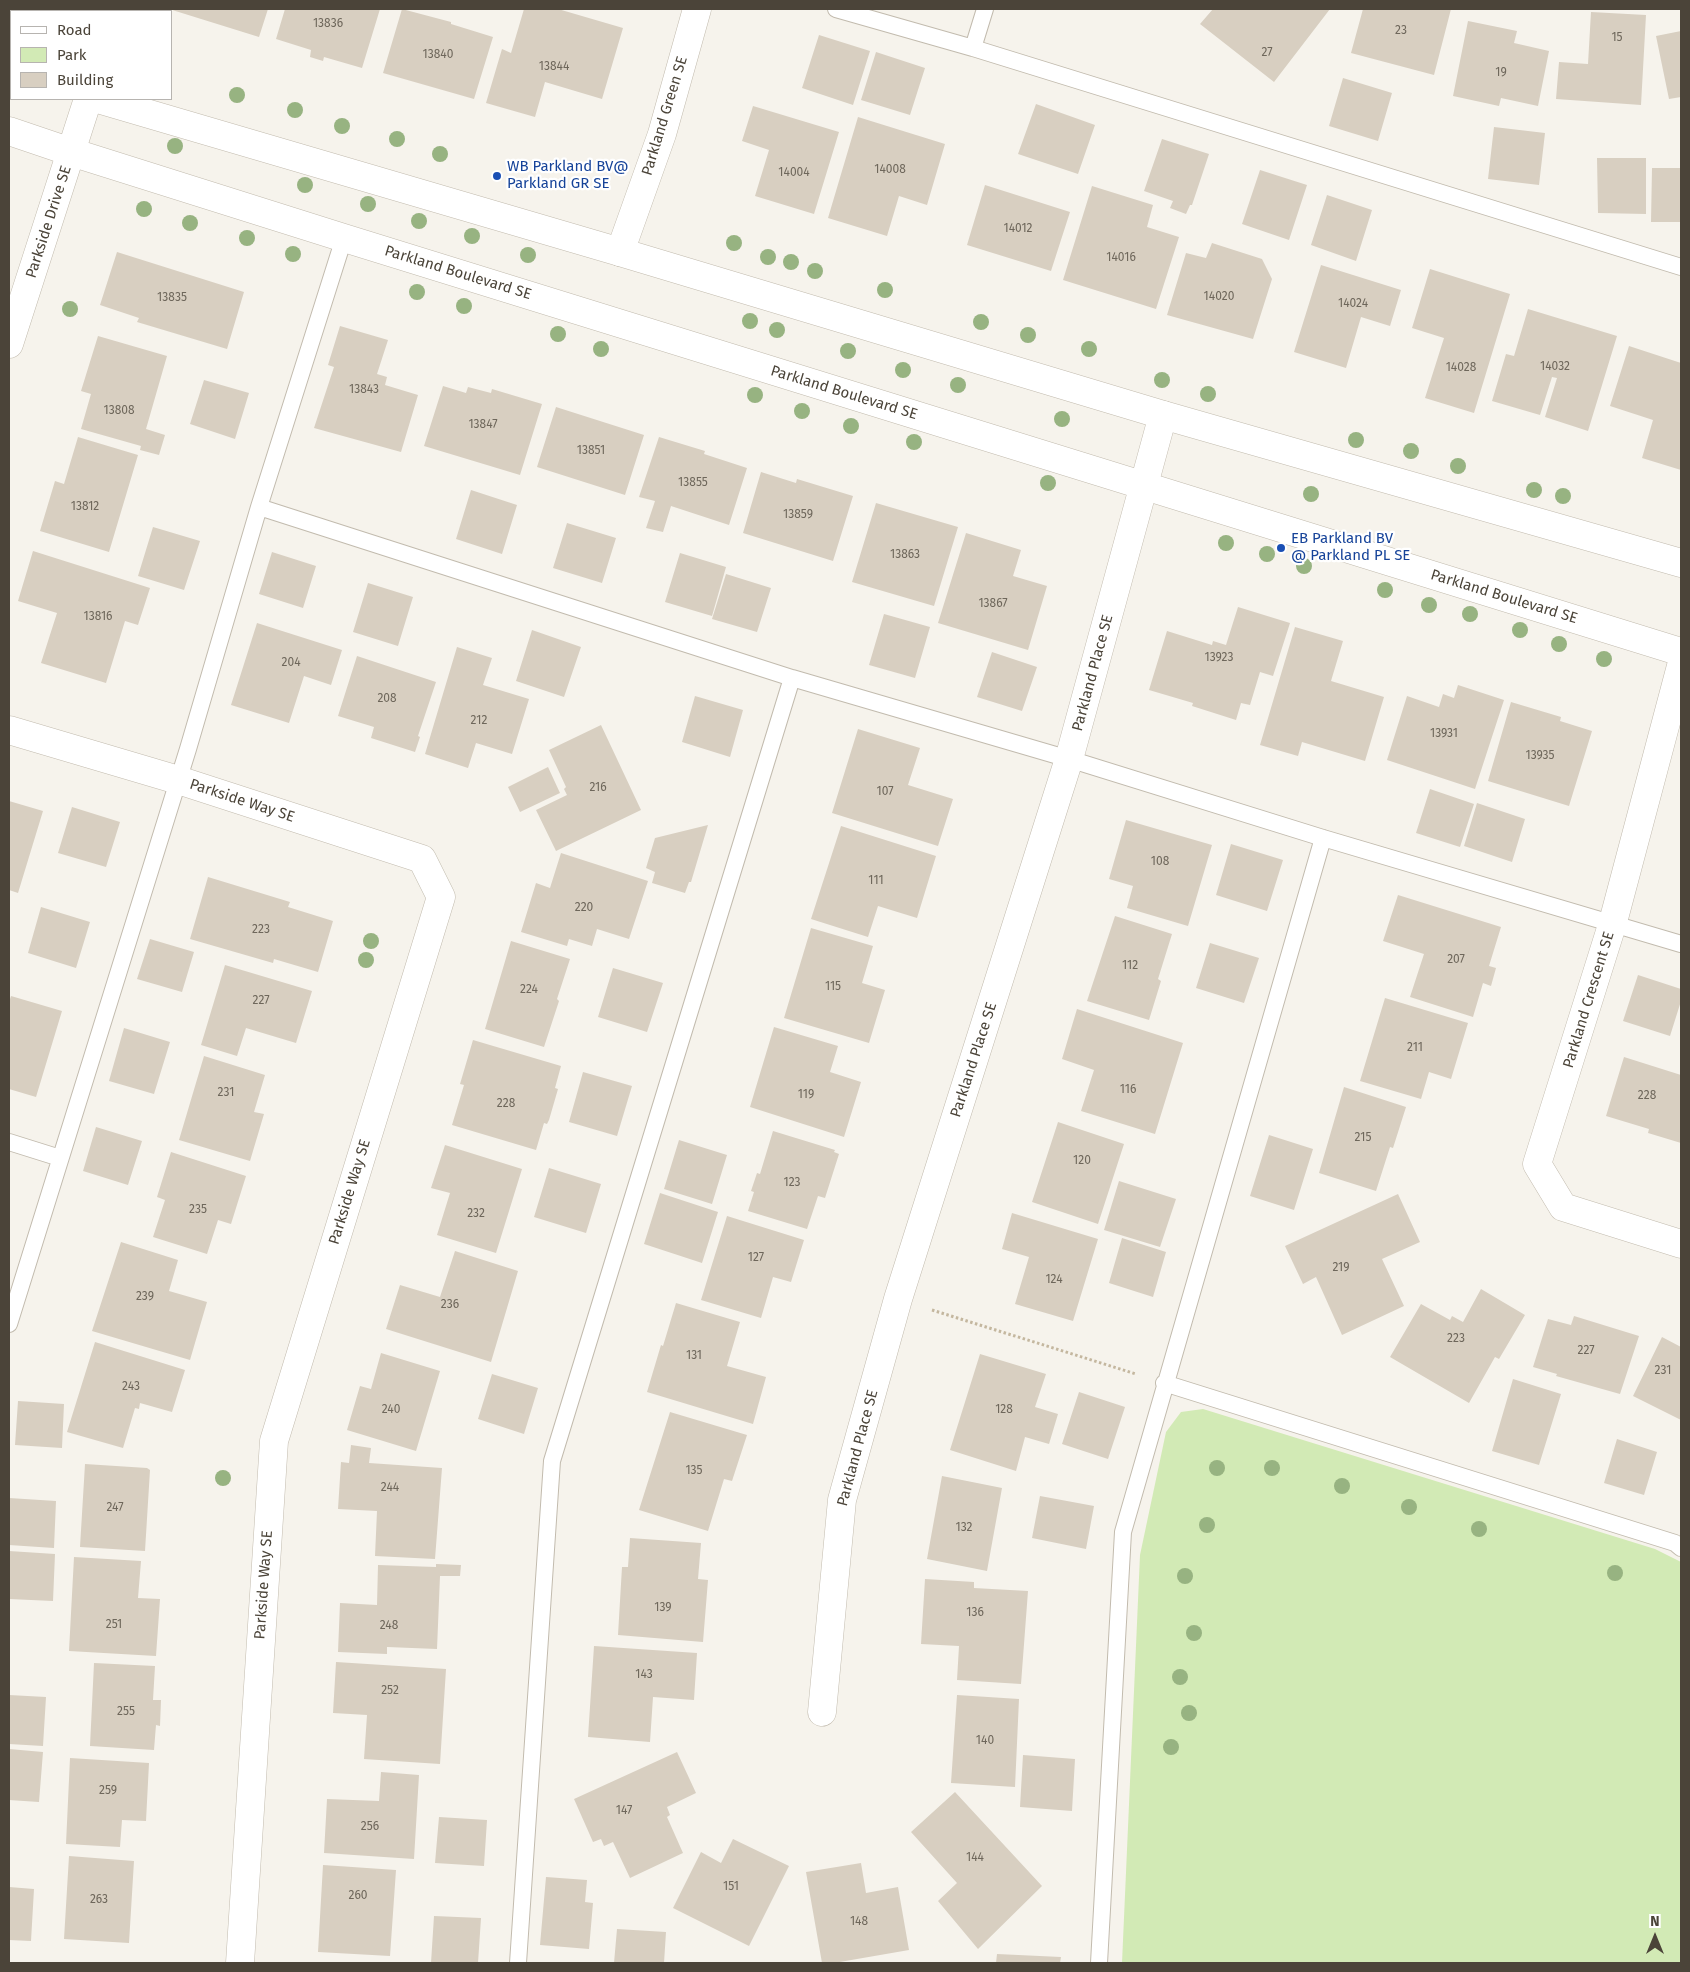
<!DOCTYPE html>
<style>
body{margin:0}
#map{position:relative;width:1690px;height:1972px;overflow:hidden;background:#f6f3ec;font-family:"Fira Sans",sans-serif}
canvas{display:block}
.frame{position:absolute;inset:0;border:10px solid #4b4439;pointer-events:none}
.legend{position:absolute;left:10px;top:10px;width:162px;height:90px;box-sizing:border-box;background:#fff;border:1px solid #b7b4b0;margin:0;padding:6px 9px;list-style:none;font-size:15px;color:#4b4439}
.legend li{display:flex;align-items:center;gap:10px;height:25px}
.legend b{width:25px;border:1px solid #b7b4b0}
.north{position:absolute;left:1630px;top:1912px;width:50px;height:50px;-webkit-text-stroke:4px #fff;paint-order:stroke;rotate:0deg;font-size:14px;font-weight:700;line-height:20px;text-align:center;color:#4b4439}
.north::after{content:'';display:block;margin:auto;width:18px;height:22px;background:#4b4439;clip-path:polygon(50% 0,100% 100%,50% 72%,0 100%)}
</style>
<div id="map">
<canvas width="1690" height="1972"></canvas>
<div class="frame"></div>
<ul class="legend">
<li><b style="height:6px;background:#fff"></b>Road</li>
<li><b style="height:14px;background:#d2eab5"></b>Park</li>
<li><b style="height:14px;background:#d8cfc1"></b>Building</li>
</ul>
<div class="north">N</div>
</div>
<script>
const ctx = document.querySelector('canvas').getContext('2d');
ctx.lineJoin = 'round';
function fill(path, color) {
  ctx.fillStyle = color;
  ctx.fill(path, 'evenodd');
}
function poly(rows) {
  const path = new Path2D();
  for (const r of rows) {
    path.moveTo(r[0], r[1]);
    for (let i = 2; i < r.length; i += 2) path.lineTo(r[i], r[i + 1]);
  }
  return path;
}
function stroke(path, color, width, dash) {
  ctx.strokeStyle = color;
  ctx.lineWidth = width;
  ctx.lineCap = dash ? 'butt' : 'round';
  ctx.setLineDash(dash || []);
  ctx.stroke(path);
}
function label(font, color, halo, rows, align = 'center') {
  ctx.font = font + ' "Fira Sans",sans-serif';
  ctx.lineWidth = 4.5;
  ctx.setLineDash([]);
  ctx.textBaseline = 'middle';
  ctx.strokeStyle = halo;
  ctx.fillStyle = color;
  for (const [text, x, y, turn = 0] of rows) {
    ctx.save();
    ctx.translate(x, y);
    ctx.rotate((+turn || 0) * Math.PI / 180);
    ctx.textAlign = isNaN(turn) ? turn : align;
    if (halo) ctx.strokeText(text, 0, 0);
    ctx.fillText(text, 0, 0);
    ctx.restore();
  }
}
fill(poly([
 [1203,1409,1655,1549,1681,1562,1681,1963,1122,1963,1140,1555,1166,1432,1181,1412]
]), '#d2eab5');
fill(poly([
 [169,9,268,9,259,37],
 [285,9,380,9,362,68,324,57,323,61,310,57,311,50,276,39],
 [402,9,451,22,451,24,493,37,474,99,383,73],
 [524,9,558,9,623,28,602,99,545,82,535,117,486,103,502,49,511,53],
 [1213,9,1330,9,1274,82,1200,24],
 [1363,9,1451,9,1434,75,1351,53],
 [1591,12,1646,15,1641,105,1556,99,1559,62,1588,64],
 [1468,21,1517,31,1514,43,1549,51,1538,106,1501,98,1499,106,1453,96],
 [1681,31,1681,97,1669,99,1656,36],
 [819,35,870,51,853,105,802,88],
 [876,52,925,68,910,115,861,100],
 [1343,78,1392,93,1378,141,1329,126],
 [1036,104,1095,125,1078,174,1018,154],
 [753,106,839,132,814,214,755,196,769,150,742,141],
 [858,117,945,144,927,205,899,196,887,236,828,218],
 [1494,127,1545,133,1539,185,1488,179],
 [1162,139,1209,154,1192,205,1190,205,1186,214,1170,208,1173,201,1144,191],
 [1597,158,1646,158,1646,214,1598,213],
 [1652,168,1681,168,1681,222,1651,222],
 [1260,170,1307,185,1289,240,1242,224],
 [985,185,1070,212,1051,271,967,245],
 [1092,186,1153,205,1147,227,1179,237,1156,309,1063,280],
 [1327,195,1372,210,1356,261,1311,245],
 [1212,243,1262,259,1272,279,1253,339,1167,315,1186,253,1206,258],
 [117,252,244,292,227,349,137,322,139,318,100,305],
 [1321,265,1401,290,1390,326,1361,317,1346,368,1294,352],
 [1430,269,1510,294,1474,413,1425,398,1444,338,1412,328],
 [1528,309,1617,336,1588,431,1545,417,1557,378,1552,377,1540,415,1492,401,1506,354,1514,356],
 [340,326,388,340,377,374,387,377,385,385,418,395,401,452,314,428,334,367,328,365],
 [98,336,167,356,146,429,165,435,159,455,140,450,141,446,81,429,91,394,81,391],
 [1629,346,1681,363,1681,470,1642,458,1653,420,1610,406],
 [204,380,249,393,235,439,190,424],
 [443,386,466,393,468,387,491,393,492,389,542,404,520,475,424,446],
 [556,407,644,435,625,495,537,467],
 [78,437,138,455,109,552,40,531,55,481,64,484],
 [659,437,705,451,704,454,747,468,729,525,671,506,663,532,646,528,655,501,639,497],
 [761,472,796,483,797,479,853,496,833,561,743,533],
 [471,490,517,505,502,554,456,539],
 [876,503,958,527,934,606,852,582],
 [567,523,616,538,602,583,553,568],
 [153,527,200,541,184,590,138,576],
 [966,533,1021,550,1013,576,1047,586,1028,650,938,623],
 [33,551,150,588,138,625,125,621,106,683,41,663,57,613,18,601],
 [272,552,316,566,303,608,259,594],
 [680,553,726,567,712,616,665,602],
 [726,574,771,588,757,632,712,619],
 [368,583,413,597,398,646,353,632],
 [1238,607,1290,623,1273,676,1260,672,1250,705,1241,703,1236,720,1192,706,1193,703,1149,690,1167,631,1212,645,1213,641,1226,645],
 [884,614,930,627,915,678,869,665],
 [257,623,342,650,331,685,304,676,289,723,231,705],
 [1295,627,1343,641,1331,681,1384,697,1365,761,1302,742,1298,756,1260,745],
 [532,630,581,647,564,697,516,681],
 [457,647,492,658,483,685,529,699,512,754,476,743,468,768,425,754],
 [992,652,1037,667,1022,711,977,697],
 [357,656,436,682,418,736,420,737,415,752,371,738,374,727,338,716],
 [1458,685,1504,700,1475,789,1387,760,1407,696,1439,707,1443,694,1454,698],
 [695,696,743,710,730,757,682,742],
 [1511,702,1561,717,1560,721,1592,731,1569,806,1488,781],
 [601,725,641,810,556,851,536,810,567,795,564,789,566,787,549,750],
 [858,729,920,748,908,785,953,799,938,846,832,813],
 [548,767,560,793,520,812,508,787],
 [1430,789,1474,804,1460,847,1416,833],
 [9,801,43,811,18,893,9,890],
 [1477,803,1525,819,1512,862,1464,846],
 [72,807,120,822,106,867,58,853],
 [1126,820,1212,845,1188,926,1127,908,1133,886,1109,879],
 [708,825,691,882,689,882,685,893,652,883,655,872,646,868,655,838],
 [841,826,936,856,917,918,878,906,868,937,811,919],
 [1231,844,1283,860,1267,911,1216,895],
 [561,853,648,881,629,939,597,929,592,946,569,939,567,946,521,932,536,883,550,888],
 [208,877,290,902,288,907,333,921,318,972,274,959,273,963,190,939],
 [1398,895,1501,927,1489,966,1496,968,1491,986,1483,983,1473,1017,1410,997,1424,954,1383,941],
 [41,907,90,922,76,968,28,953],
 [1115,916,1172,934,1158,979,1161,981,1149,1020,1087,1001],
 [811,928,873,946,862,983,885,990,869,1043,784,1018],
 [150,939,194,952,182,992,137,979],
 [511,941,570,959,557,999,559,1001,544,1047,485,1029],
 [1210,943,1259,958,1244,1003,1196,988],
 [225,965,312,991,296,1043,246,1028,237,1056,201,1045],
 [613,968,663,983,647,1032,598,1017],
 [1638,975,1681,989,1681,1001,1670,1036,1623,1021],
 [11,996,62,1011,36,1097,9,1089,9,1002],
 [1385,998,1468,1023,1451,1079,1429,1072,1421,1099,1360,1081],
 [1077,1009,1183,1043,1155,1134,1081,1111,1094,1070,1062,1059],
 [774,1027,838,1046,830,1072,861,1082,844,1137,750,1107],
 [124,1028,170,1042,154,1094,109,1081],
 [473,1040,561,1066,555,1088,558,1089,549,1120,547,1124,544,1123,536,1150,452,1125,464,1085,460,1084],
 [204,1056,265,1075,254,1112,264,1114,250,1161,179,1140],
 [1624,1057,1681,1075,1681,1143,1648,1133,1649,1129,1606,1116],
 [583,1072,632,1086,617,1136,569,1122],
 [1344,1087,1406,1107,1393,1148,1390,1147,1376,1191,1319,1173],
 [1058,1122,1124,1144,1098,1224,1032,1202],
 [96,1127,142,1141,128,1185,83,1171],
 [773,1131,835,1150,834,1152,839,1154,825,1198,818,1196,807,1229,748,1211,754,1192,751,1191,757,1173,760,1174],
 [1269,1135,1313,1149,1294,1210,1250,1196],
 [679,1140,727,1155,712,1204,664,1189],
 [445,1145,522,1169,496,1253,437,1235,450,1193,431,1188],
 [171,1152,246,1176,231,1224,218,1220,207,1254,153,1237,165,1200,157,1197],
 [549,1168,601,1184,586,1233,534,1217],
 [1119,1181,1176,1199,1160,1247,1104,1230],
 [660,1193,718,1212,702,1263,644,1244],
 [1398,1194,1420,1242,1382,1259,1404,1306,1342,1335,1316,1277,1303,1284,1285,1246],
 [1012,1213,1098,1239,1073,1321,1015,1304,1029,1257,1002,1249],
 [727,1216,804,1240,791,1282,773,1277,761,1318,701,1300],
 [1122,1238,1166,1252,1153,1297,1109,1283],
 [121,1242,178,1260,169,1291,207,1302,190,1360,92,1331],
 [455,1251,518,1271,491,1362,386,1329,400,1285,440,1297],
 [1481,1289,1525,1315,1499,1359,1495,1357,1469,1403,1390,1357,1421,1304,1450,1320,1452,1316,1463,1322],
 [676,1303,740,1322,727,1366,766,1377,753,1424,647,1392,661,1345,663,1346],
 [1574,1316,1639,1336,1620,1394,1556,1376,1557,1374,1533,1367,1548,1319,1571,1325],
 [1662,1337,1681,1347,1681,1420,1633,1396],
 [95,1342,185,1370,172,1412,140,1403,139,1409,135,1408,123,1448,67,1432],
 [381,1353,440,1371,416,1451,347,1430,360,1386,371,1389],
 [980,1354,1046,1374,1035,1407,1058,1414,1049,1444,1025,1437,1016,1471,950,1450],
 [492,1374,538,1388,524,1434,478,1419],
 [1513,1379,1561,1394,1539,1465,1492,1451],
 [1079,1392,1125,1407,1108,1459,1062,1444],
 [18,1401,64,1404,62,1448,15,1445],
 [670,1412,747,1435,732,1481,724,1479,708,1531,639,1510],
 [1617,1439,1657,1452,1644,1495,1604,1483],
 [351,1445,371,1448,369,1463,442,1468,435,1559,375,1556,377,1511,338,1509,341,1462,349,1463],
 [85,1464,147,1468,150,1470,145,1551,80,1547],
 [942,1476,1002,1488,987,1571,927,1559],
 [1040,1496,1094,1506,1086,1549,1032,1538],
 [9,1498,56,1501,54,1548,9,1545],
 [630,1538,701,1543,698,1579,708,1580,703,1642,618,1635,622,1567,628,1567],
 [9,1551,55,1554,53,1601,9,1599],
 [74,1557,141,1561,138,1598,160,1599,156,1656,69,1651],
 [436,1564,461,1565,460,1576,440,1576,437,1649,387,1647,387,1654,338,1652,340,1603,377,1605,378,1565,436,1567],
 [925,1579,974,1582,974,1588,1028,1591,1021,1684,957,1680,959,1646,921,1644],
 [594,1646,697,1653,694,1700,653,1697,650,1742,588,1737],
 [336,1662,446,1669,440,1764,364,1759,367,1715,333,1713],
 [94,1663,155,1666,153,1700,161,1700,160,1726,156,1725,154,1750,90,1746],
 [9,1695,46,1697,43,1746,9,1744],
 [957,1695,1019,1699,1015,1787,951,1783],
 [9,1749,43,1752,39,1802,9,1800],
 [677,1752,696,1793,667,1807,670,1815,667,1817,683,1853,630,1878,613,1842,604,1846,601,1839,593,1842,574,1799],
 [1023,1755,1075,1759,1072,1811,1020,1807],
 [70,1758,149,1763,146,1821,122,1820,120,1847,66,1844],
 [381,1772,419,1775,414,1859,324,1853,327,1799,379,1801],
 [955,1792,1042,1886,978,1949,938,1901,957,1883,911,1832],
 [439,1817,487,1820,484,1866,435,1863],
 [733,1839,789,1866,749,1946,673,1908,701,1852,721,1863],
 [69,1856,134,1861,129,1943,64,1939],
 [861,1863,866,1893,898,1887,909,1950,834,1963,822,1963,806,1872],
 [323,1865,396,1870,390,1956,318,1952],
 [546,1877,587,1880,585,1902,593,1903,589,1949,540,1945],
 [9,1887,34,1889,31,1941,9,1940],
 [434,1916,481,1918,478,1963,431,1963],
 [617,1929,666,1932,664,1963,614,1963],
 [997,1954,1061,1957,1060,1963,996,1963]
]), '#d8cfc1');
const service = poly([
 [836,9,973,48,1681,267],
 [973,48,985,9],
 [259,507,792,678,1069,759,1323,838,1681,944],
 [9,1142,60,1158],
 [9,1324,188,749,259,507,344,238],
 [1164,1383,1675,1543,1681,1548],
 [518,1963,552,1461,792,678],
 [1099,1963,1123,1532,1323,838]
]);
const minor = poly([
 [620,252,662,134,697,9],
 [9,344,88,99],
 [1681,666,1613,922,1537,1164,1563,1207,1681,1244],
 [9,730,178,780,422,859,441,897,274,1441,240,1963],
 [822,1712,842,1500,898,1299,1069,759,1163,415]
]);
const tertiary = poly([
 [9,65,11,66],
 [98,99,620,252,1163,415,1681,563],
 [9,131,71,152,344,238,1681,652]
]);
stroke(service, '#c2bbae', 18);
stroke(minor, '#c2bbae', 29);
stroke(tertiary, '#c2bbae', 29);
stroke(poly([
 [932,1310,1136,1374]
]), '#c4b79f', 3, [2.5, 2.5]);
stroke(service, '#fff', 16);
stroke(minor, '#fff', 28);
stroke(tertiary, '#fff', 28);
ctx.fillStyle = '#97b381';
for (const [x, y] of [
 [237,95],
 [295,110],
 [342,126],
 [397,139],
 [175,146],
 [440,154],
 [305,185],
 [368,204],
 [144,209],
 [419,221],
 [190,223],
 [472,236],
 [247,238],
 [734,243],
 [293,254],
 [528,255],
 [768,257],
 [791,262],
 [815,271],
 [885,290],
 [417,292],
 [464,306],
 [70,309],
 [750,321],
 [981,322],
 [777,330],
 [558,334],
 [1028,335],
 [601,349],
 [1089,349],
 [848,351],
 [903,370],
 [1162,380],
 [958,385],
 [1208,394],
 [755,395],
 [802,411],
 [1062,419],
 [851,426],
 [1356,440],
 [914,442],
 [1411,451],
 [1458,466],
 [1048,483],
 [1534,490],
 [1311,494],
 [1563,496],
 [1226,543],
 [1267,554],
 [1304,566],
 [1385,590],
 [1429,605],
 [1470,614],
 [1520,630],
 [1559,644],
 [1604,659],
 [371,941],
 [366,960],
 [1217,1468],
 [1272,1468],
 [223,1478],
 [1342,1486],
 [1409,1507],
 [1207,1525],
 [1479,1529],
 [1615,1573],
 [1185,1576],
 [1194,1633],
 [1180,1677],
 [1189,1713],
 [1171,1747]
]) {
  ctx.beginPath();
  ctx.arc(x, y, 8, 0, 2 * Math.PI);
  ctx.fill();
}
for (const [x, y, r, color] of [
 [497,176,5,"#1a4fb4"],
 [1281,548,5,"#1a4fb4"]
]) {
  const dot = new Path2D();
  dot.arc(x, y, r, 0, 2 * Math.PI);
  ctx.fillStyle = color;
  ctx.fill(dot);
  stroke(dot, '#fff', 2);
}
label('12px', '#6e675b', null, [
 ["13836",328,24],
 ["23",1401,31],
 ["15",1617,38],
 ["27",1267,53],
 ["13840",438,55],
 ["13844",554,67],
 ["19",1501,73],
 ["14008",890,170],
 ["14004",794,173],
 ["14012",1018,229],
 ["14016",1121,258],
 ["14020",1219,297],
 ["13835",172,298],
 ["14024",1353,304],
 ["14032",1555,367],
 ["14028",1461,368],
 ["13843",364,390],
 ["13808",119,411],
 ["13847",483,425],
 ["13851",591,451],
 ["13855",693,483],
 ["13812",85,507],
 ["13859",798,515],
 ["13863",905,555],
 ["13867",993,604],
 ["13816",98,617],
 ["13923",1219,658],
 ["204",291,663],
 ["208",387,699],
 ["212",479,721],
 ["13931",1444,734],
 ["13935",1540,756],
 ["216",598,788],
 ["107",885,792],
 ["108",1160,862],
 ["111",876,881],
 ["220",584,908],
 ["223",261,930],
 ["207",1456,960],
 ["112",1130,966],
 ["115",833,987],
 ["224",529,990],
 ["227",261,1001],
 ["211",1415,1048],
 ["116",1128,1090],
 ["231",226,1093],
 ["119",806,1095],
 ["228",1647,1096],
 ["228",506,1104],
 ["215",1363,1138],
 ["120",1082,1161],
 ["123",792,1183],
 ["235",198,1210],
 ["232",476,1214],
 ["127",756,1258],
 ["219",1341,1268],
 ["124",1054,1280],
 ["239",145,1297],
 ["236",450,1305],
 ["223",1456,1339],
 ["227",1586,1351],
 ["131",694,1356],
 ["231",1663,1371],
 ["243",131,1387],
 ["240",391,1410],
 ["128",1004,1410],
 ["135",694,1471],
 ["244",390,1488],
 ["247",115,1508],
 ["132",964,1528],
 ["139",663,1608],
 ["136",975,1613],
 ["251",114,1625],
 ["248",389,1626],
 ["143",644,1675],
 ["252",390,1691],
 ["255",126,1712],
 ["140",985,1741],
 ["259",108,1791],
 ["147",624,1811],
 ["256",370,1827],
 ["144",975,1858],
 ["151",731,1887],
 ["260",358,1896],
 ["263",99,1900],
 ["148",859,1922]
]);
label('15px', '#4b4439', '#fff', [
 ["Parkland Green SE",665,116,-73],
 ["Parkside Drive SE",49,222,-72],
 ["Parkland Boulevard SE",458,273,17],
 ["Parkland Boulevard SE",844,393,17],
 ["Parkland Boulevard SE",1504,597,17],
 ["Parkland Place SE",1093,673,-75],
 ["Parkside Way SE",242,801,18],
 ["Parkland Crescent SE",1589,1000,-73],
 ["Parkland Place SE",974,1060,-72],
 ["Parkside Way SE",350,1192,-73],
 ["Parkland Place SE",858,1448,-75],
 ["Parkside Way SE",264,1585,-86]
]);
label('15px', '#164399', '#fff', [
 ["WB Parkland BV@",507,167],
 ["Parkland GR SE",507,184],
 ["EB Parkland BV",1291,539],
 ["@ Parkland PL SE",1291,556]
], 'left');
</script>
